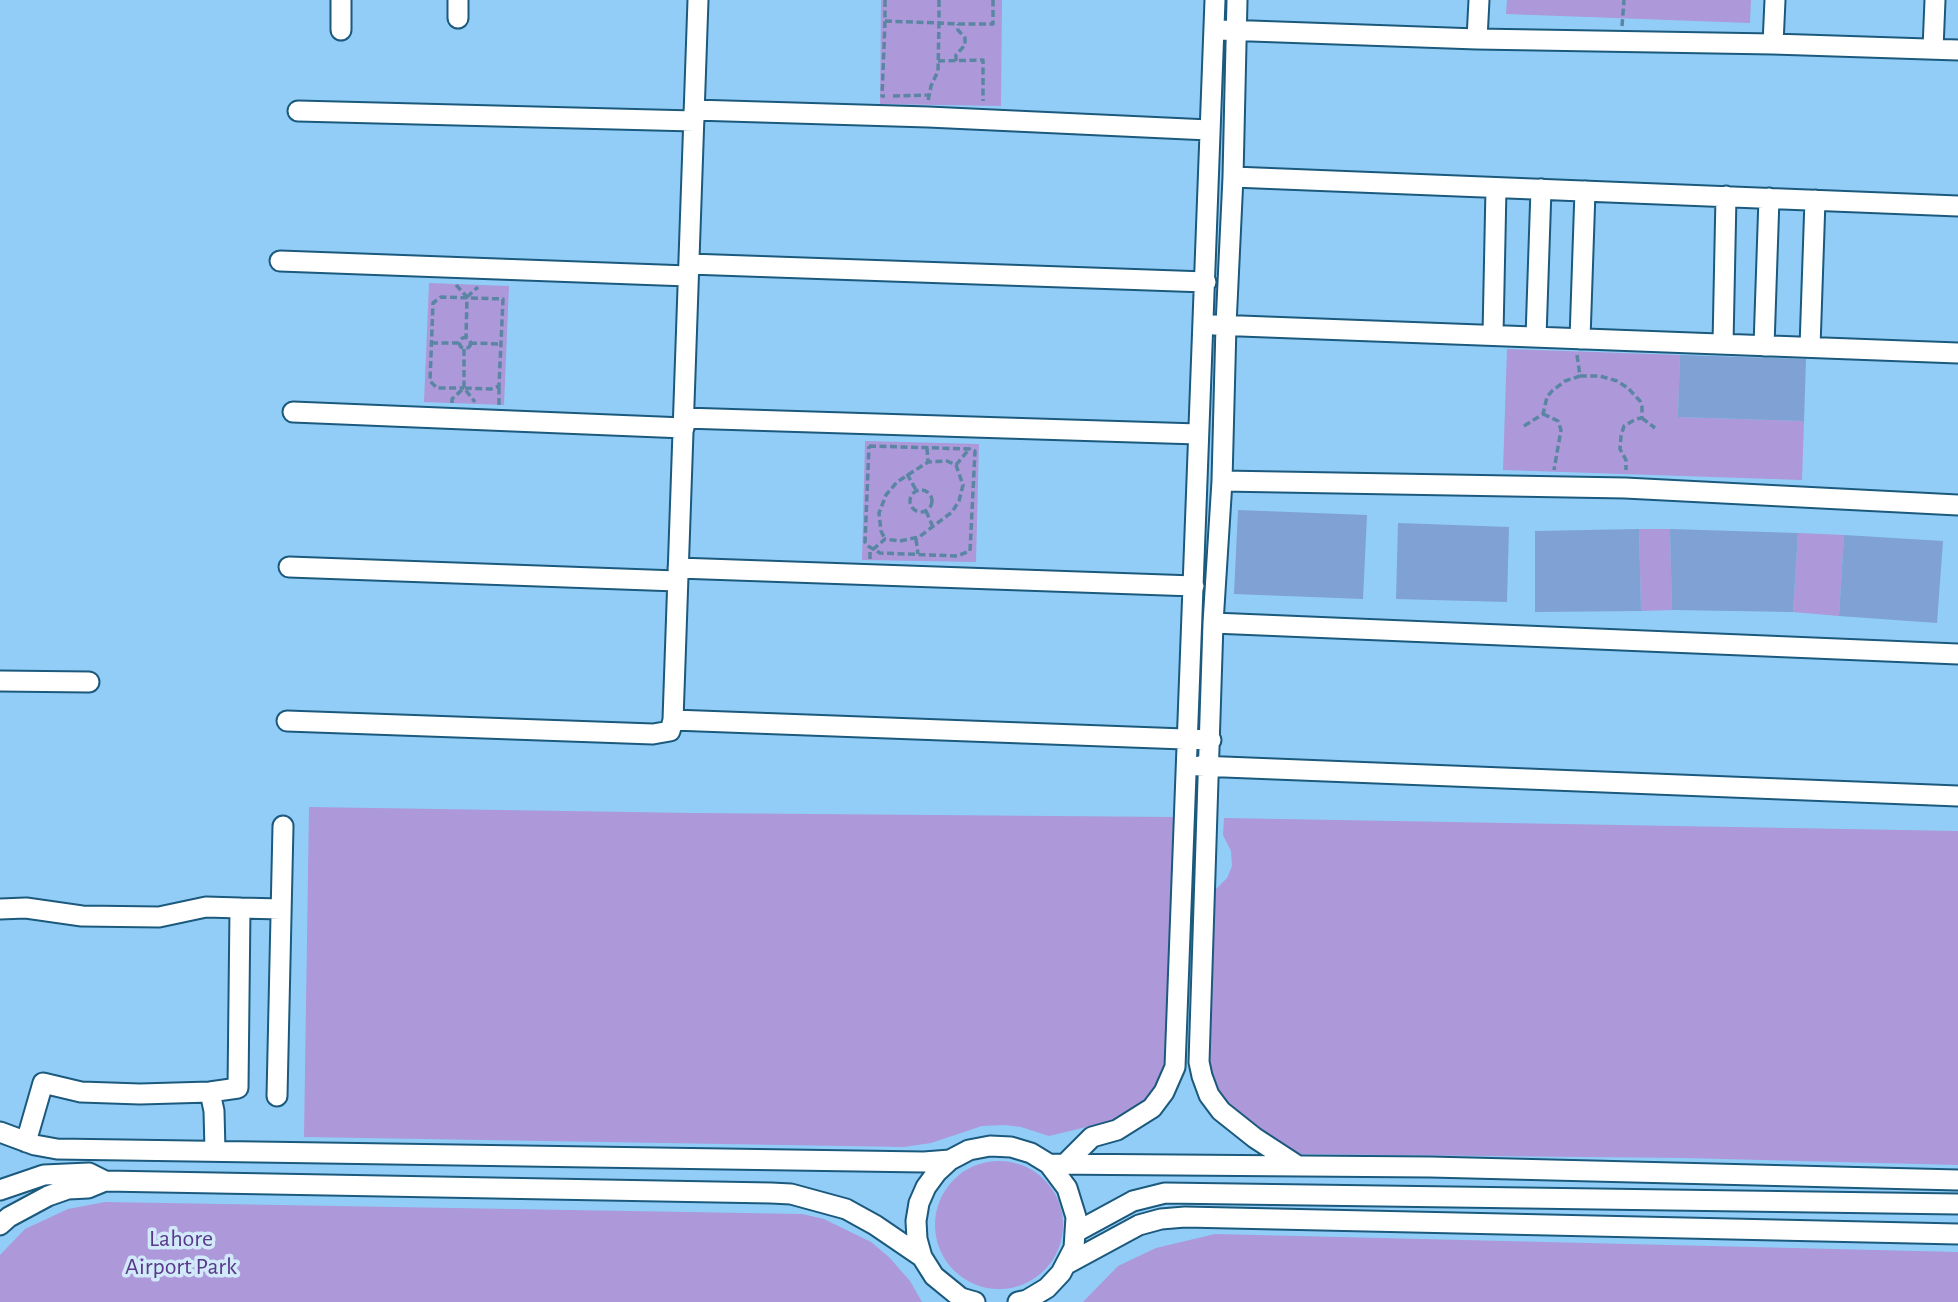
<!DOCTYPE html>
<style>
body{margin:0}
canvas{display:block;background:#91cdf6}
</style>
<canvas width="1958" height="1302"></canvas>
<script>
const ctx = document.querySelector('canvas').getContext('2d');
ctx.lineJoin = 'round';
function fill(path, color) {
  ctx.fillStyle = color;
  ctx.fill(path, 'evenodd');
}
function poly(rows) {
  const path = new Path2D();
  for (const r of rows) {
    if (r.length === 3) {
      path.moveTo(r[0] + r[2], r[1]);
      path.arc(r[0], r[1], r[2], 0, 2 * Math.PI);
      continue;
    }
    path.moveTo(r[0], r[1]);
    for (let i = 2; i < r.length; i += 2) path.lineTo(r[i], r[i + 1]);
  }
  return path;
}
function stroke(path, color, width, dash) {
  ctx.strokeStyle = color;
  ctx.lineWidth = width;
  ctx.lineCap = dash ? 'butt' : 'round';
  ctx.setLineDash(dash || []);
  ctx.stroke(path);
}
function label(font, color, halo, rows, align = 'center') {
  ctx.font = font + ' "Alegreya Sans",sans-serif';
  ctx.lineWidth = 7;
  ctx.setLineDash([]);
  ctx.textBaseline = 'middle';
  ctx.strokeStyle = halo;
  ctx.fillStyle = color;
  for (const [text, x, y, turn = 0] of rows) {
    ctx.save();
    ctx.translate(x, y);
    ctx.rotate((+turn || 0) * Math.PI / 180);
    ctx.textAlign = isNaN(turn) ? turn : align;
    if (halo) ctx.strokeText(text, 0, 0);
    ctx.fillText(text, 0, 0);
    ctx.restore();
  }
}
fill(poly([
 [881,0,1002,0,1001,106,880,104],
 [1507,0,1751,0,1750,23,1506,14],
 [429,283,509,286,504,405,424,402],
 [1507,349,1680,355,1678,417,1804,421,1802,480,1503,470],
 [865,441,979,444,976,562,862,560],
 [1639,529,1670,529,1672,610,1641,611],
 [1798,533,1844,535,1839,616,1793,612],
 [309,807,693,813,1173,817,1169,1000,1167,1053,1164,1068,1149,1098,1124,1118,1049,1136,1021,1127,1005,1125,982,1126,931,1143,904,1147,304,1137],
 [1224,818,1958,831,1958,1165,1684,1158,1293,1154,1248,1120,1223,1098,1211,1081,1209,1053,1215,890,1227,878,1232,866,1231,851,1223,835],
 [999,1225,64],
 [105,1202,802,1214,824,1219,871,1242,889,1257,910,1281,922,1302,0,1302,0,1255,25,1229,68,1209],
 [1215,1234,1958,1252,1958,1302,1083,1302,1118,1266,1156,1248]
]), '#ad98da');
fill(poly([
 [1680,355,1806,359,1804,421,1678,417],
 [1238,510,1367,515,1363,599,1234,594],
 [1398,523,1509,527,1507,602,1396,599],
 [1639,529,1641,611,1535,612,1535,531],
 [1670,529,1798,533,1793,612,1672,610],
 [1844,535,1943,541,1937,623,1839,616]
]), '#7fa1d4');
const minor = poly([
 [698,0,673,720,1211,740],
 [1237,0,1233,177,1226,325,1222,481,1213,623,1199,1062,1202,1076,1209,1095,1221,1111,1255,1138,1298,1166],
 [458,18,458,0],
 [341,30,341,0],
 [1223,30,1477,39,1773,44,1958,50],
 [1477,39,1479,0],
 [1773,44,1775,0],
 [1933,49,1935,0],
 [694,110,928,117,1209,130],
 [298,111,694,121],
 [1233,177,1958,206],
 [280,261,688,276],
 [689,264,1206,282],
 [1214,325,1958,353],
 [1493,335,1496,188],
 [1536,337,1541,189],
 [1580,339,1585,191],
 [1723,344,1726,196],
 [1764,346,1769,198],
 [1810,347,1815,200],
 [293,412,684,428],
 [684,418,1198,434],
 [1222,481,1625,488,1958,505],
 [289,567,677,581],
 [678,568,1194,586],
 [1213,623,1958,654],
 [0,681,89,682],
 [287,721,653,734,670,731,673,720],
 [1199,766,1958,796],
 [240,908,281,909],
 [0,909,26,908,82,916,159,917,206,907,240,908,238,1088,210,1092,140,1094,81,1092,43,1083,26,1142],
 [210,1092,214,1111,215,1151],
 [277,1096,283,826],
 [0,1132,35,1145,57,1149,924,1162,950,1160],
 [1049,1164,1430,1167,1958,1180],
 [1065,1164,1092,1137,1117,1130,1152,1108,1164,1092,1175,1067,1215,0],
 [0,1190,44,1175,89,1173,105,1181,771,1193,791,1194,846,1209,875,1225,922,1257],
 [0,1225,9,1217,48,1196,68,1189,88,1188,105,1181],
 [1076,1232,1133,1201,1165,1193,1958,1204],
 [1067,1264,1139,1225,1161,1219,1185,1217,1958,1234],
 [975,1302,961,1298,934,1276,922,1257,917,1239,916,1221,919,1203,926,1187,937,1172,950,1160,969,1150,990,1146,1011,1147,1031,1153,1049,1164,1067,1188,1076,1217,1074,1248,1061,1273,1047,1288,1027,1300,1018,1302]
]);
stroke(minor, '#1b597d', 23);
stroke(poly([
 [885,0,885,21,939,23,938,71,931,86,928,101],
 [939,0,939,23,958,24,993,24,993,0],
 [885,21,882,96,885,96],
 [1622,26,1624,0],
 [938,61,983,60,983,101],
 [956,61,956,55,965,45,965,38,958,30,958,24],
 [893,96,929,95],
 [456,285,467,297,466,338],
 [467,297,478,287],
 [465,343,5.5],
 [431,343,460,343],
 [470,343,501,344],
 [464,349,464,388,475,402],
 [1577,355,1580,376,1600,376,1617,381,1628,388,1640,401,1642,407,1642,418,1636,419,1624,426,1621,436,1620,449,1626,460,1626,470],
 [452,403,452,399,464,388,491,389,499,386,503,299,441,297,433,303,430,381,437,388,464,388],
 [499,405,499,386],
 [1543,414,1558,421,1561,430,1554,470],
 [1642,418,1655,428],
 [1524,426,1543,414,1547,397,1552,391,1565,381,1580,376],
 [869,446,970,449,975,451,970,551,957,556,880,553,868,546,865,542,869,446],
 [927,448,928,462],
 [956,465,970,448],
 [907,474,916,490],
 [921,501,11],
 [926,511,933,527],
 [916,539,918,554],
 [870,559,870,552,885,539,900,541,919,537,952,512,959,501,963,485,956,465,947,461,928,462,897,482,886,495,879,513,881,531,885,539]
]), '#5b86a3', 3.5, [7, 3.5]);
stroke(minor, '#fff', 19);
label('24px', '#58398a', '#d2e9fa', [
 ["Lahore",181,1239],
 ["Airport Park",181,1267]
]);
</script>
